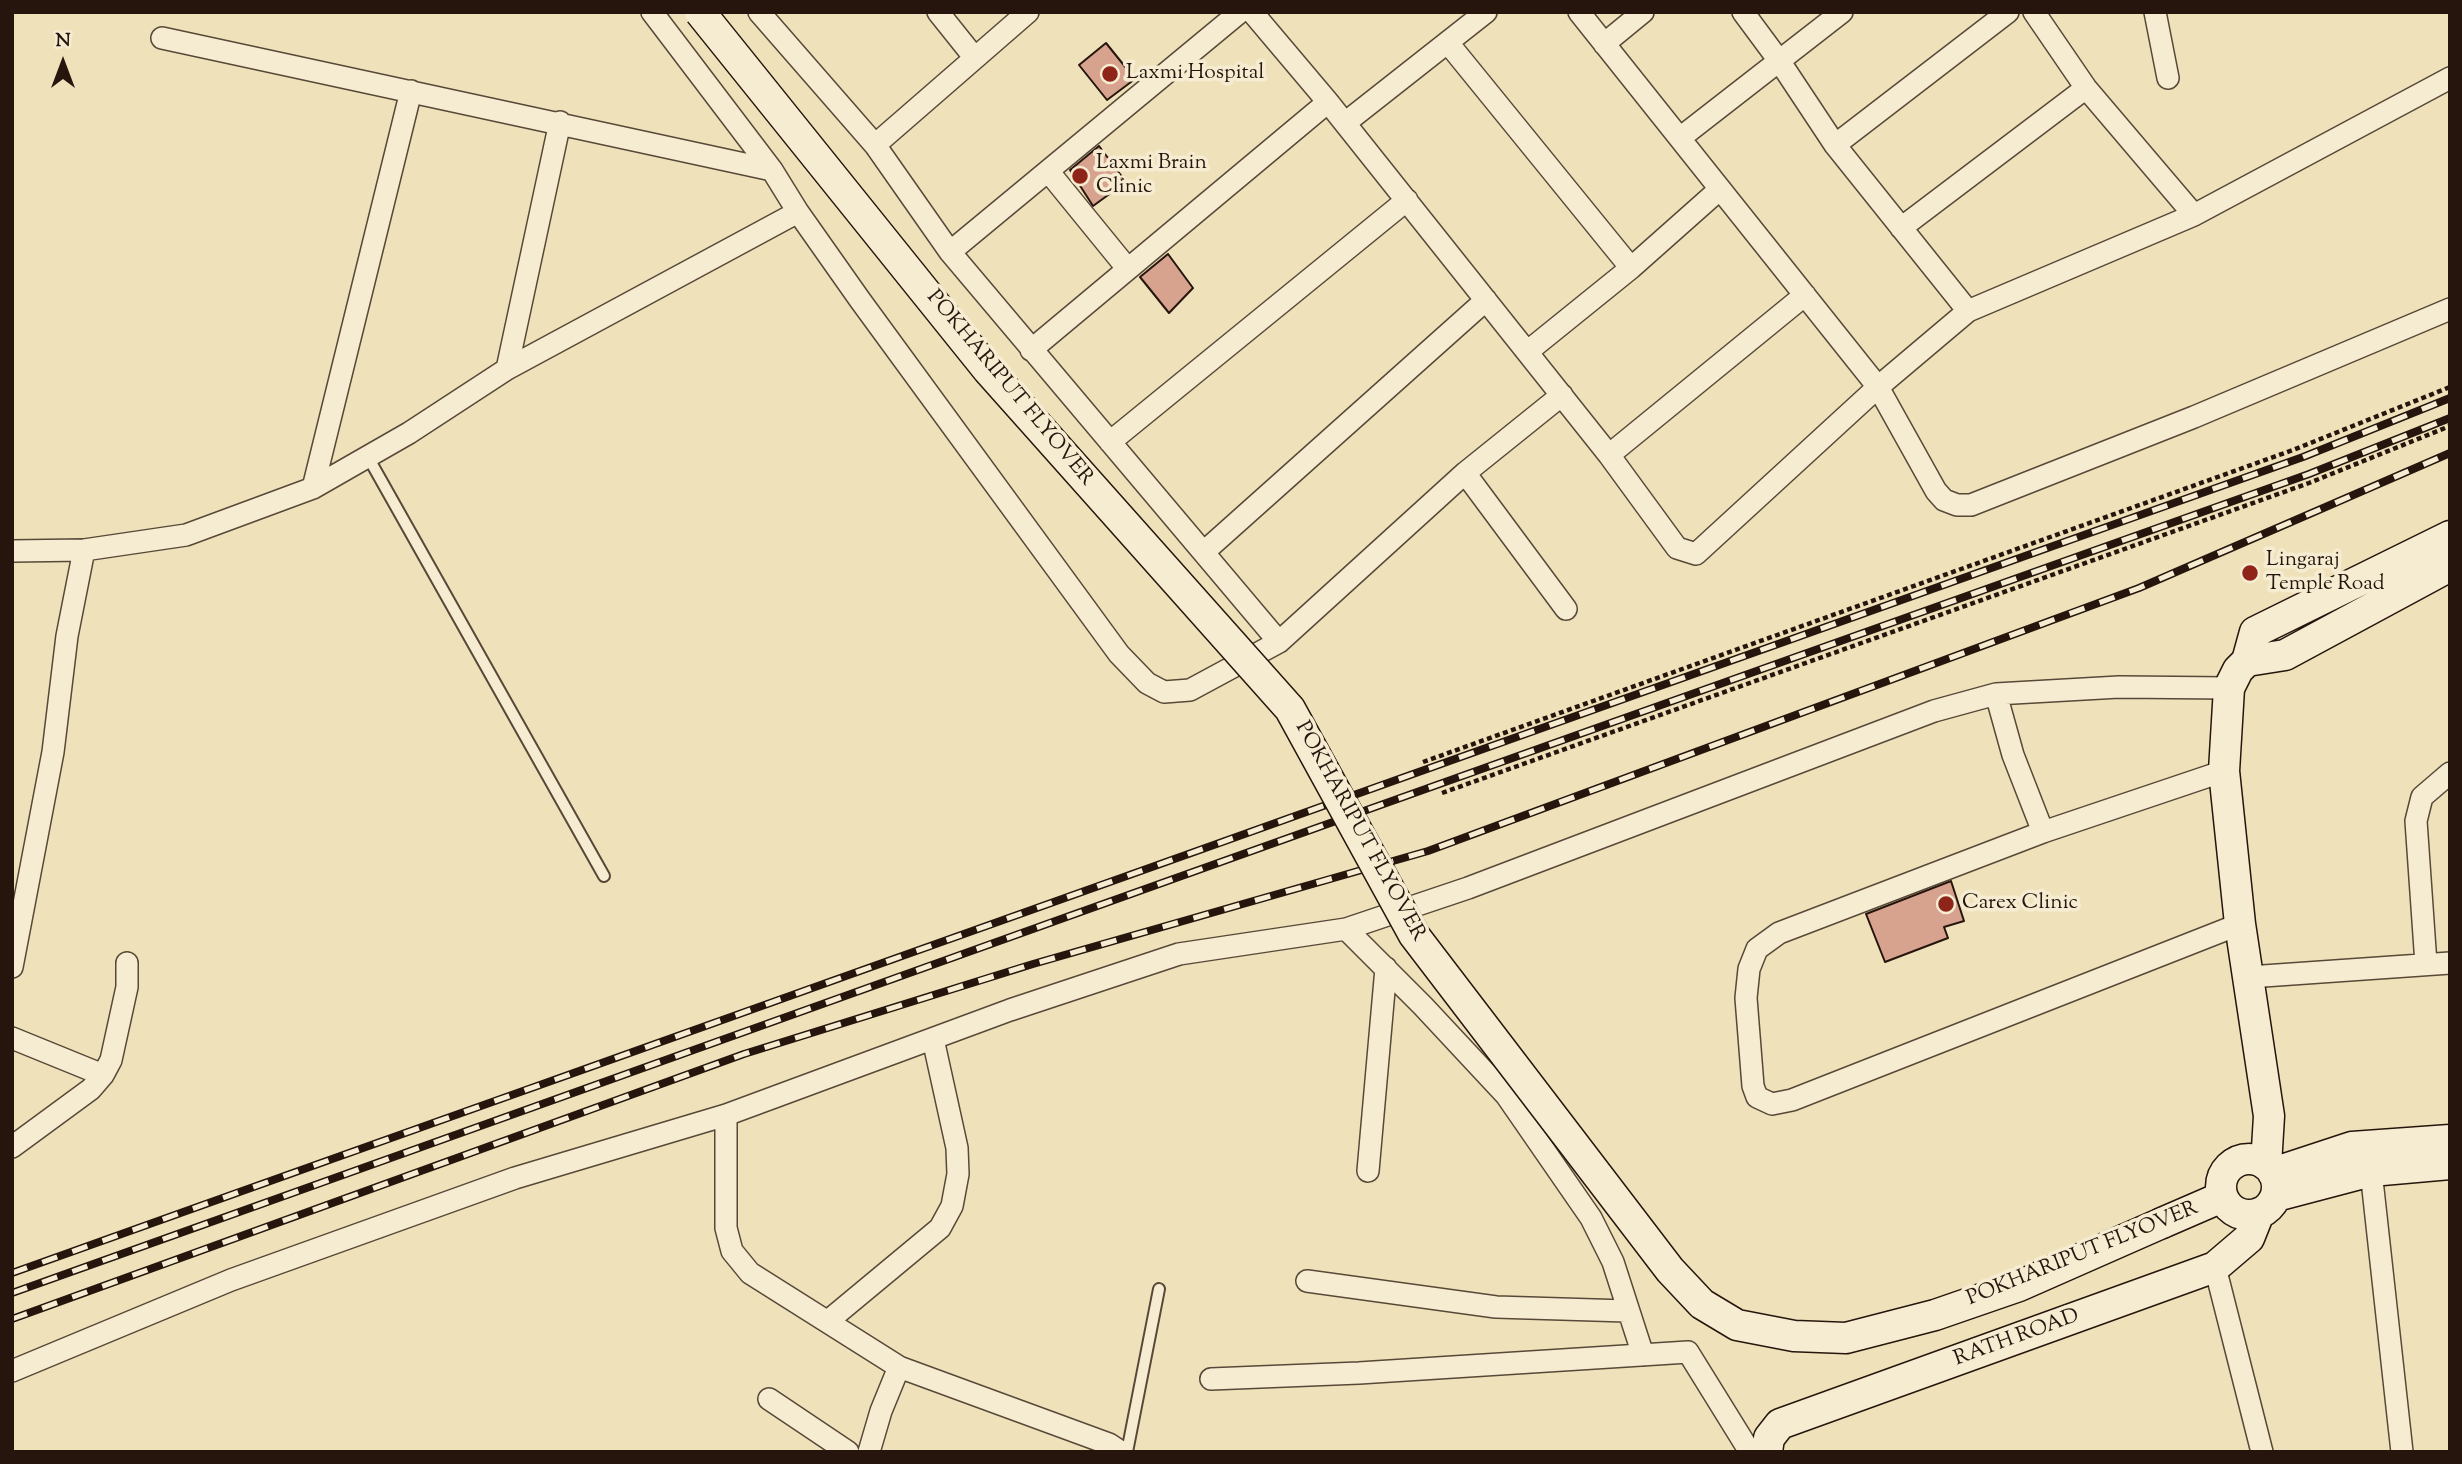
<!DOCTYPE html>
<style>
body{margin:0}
#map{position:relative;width:2462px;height:1464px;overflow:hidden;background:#efe2ba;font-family:"Sorts Mill Goudy",serif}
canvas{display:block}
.frame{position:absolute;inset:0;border:14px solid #26150c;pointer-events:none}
.north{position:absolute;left:28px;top:28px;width:70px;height:70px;-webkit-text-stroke:5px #f5ecd2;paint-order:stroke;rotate:0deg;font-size:19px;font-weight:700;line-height:28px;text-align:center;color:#26150c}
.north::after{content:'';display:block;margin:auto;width:24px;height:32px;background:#26150c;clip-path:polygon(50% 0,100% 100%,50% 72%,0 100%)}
</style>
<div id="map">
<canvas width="2462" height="1464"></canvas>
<div class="frame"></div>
<div class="north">N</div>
</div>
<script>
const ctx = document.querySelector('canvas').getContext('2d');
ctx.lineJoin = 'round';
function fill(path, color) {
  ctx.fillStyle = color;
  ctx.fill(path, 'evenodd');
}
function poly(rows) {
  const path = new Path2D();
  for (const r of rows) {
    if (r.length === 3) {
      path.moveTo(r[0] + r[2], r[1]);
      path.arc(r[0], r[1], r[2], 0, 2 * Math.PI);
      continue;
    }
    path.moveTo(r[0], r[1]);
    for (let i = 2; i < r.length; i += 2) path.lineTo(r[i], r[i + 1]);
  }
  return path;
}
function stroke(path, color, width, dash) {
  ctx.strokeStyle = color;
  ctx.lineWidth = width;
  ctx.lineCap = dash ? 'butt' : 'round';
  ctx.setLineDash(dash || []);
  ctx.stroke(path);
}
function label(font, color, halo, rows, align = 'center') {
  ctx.font = font + ' "Sorts Mill Goudy",serif';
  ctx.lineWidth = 7;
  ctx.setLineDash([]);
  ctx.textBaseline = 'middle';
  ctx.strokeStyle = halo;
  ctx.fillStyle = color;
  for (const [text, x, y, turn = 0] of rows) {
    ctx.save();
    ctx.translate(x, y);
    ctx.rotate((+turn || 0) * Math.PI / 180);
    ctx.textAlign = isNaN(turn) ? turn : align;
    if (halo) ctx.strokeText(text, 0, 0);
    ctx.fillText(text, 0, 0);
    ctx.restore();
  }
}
const building = poly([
 [1106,43,1135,79,1107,100,1079,65,1106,43],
 [1099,146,1126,182,1093,206,1070,170,1099,146],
 [1168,254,1193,288,1169,313,1140,277,1168,254],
 [1951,881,1964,921,1944,927,1948,938,1885,962,1866,914,1951,881]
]);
fill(building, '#d7a38f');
stroke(building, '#26150c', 2);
const lane = poly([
 [368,457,604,876],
 [1127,1452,1159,1289]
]);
const street = poly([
 [652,12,772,170,798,212,860,300,1119,654,1147,683,1164,692,1190,690,1279,642,1465,473,1562,395],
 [759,12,875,145,950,252,1279,642],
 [938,12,974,57],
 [1252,12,1328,102,1609,455,1677,548,1696,554,1878,387,1968,311,2194,215,2450,78],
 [1579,12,1878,387,1936,491,1944,500,1957,505,1971,505,2194,417,2450,309],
 [1743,12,1780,62,1835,145,1968,311],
 [2034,12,2086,88,2194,215],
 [2155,12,2168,78],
 [162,38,772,170],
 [1448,43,1631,268],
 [1604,44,1643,12],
 [1345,123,1486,12],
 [1680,138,1842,12],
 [875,145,1028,12],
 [1835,145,2008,12],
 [1048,171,1127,268],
 [1901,228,2086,88],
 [950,252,1240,12],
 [1031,350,1328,102],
 [1527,352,1631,268,1720,189],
 [507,369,560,122],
 [1110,442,1407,200],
 [1609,455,1805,295],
 [1465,473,1566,609],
 [313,488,411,91],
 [12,551,84,550,186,535,313,488,409,433,507,369,798,212],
 [1205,551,1486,300],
 [1996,694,2013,755,2043,832],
 [2224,771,2043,832,1779,933,1757,949,1749,969,1746,998,1753,1086,1757,1097,1772,1104,1792,1100,2240,924],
 [1346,929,1423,1006,1506,1095,1591,1218,1613,1262,1643,1355],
 [2426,964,2416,821,2422,797,2450,773],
 [12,967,53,752,67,636,84,550],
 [2249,977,2450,963],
 [12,1038,103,1075],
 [726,1115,726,1228,732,1251,750,1273,899,1367,1109,1444,1121,1452],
 [12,1147,91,1089,103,1075,111,1060,127,987,127,963],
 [1368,1171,1386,968],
 [2371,1171,2402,1452],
 [2215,1267,2262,1452],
 [1307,1281,1496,1307,1627,1311],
 [828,1321,940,1228,952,1206,958,1174,957,1148,933,1039],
 [12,1371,231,1280,515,1178,726,1115,1010,1010,1179,954,1346,929,1468,888,1934,711,1996,694,2119,687,2229,688],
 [1211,1379,1359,1373,1688,1352,1750,1452],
 [769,1399,848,1452],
 [869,1452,881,1411,899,1367]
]);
const secondary = poly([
 [2247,661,2285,655,2450,566],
 [2249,1187,28],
 [2266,1165,2269,1116,2240,924,2224,771,2229,688,2238,670,2247,661,2255,632,2450,536],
 [2273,1173,2352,1147,2450,1140],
 [2276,1196,2371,1171,2450,1164],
 [2162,1223,2222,1197],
 [1767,1452,1769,1438,1780,1424,2215,1267,2249,1238,2259,1213]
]);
stroke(lane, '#584838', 14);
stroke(street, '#584838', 24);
stroke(secondary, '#26150c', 33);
stroke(poly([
 [1423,762,2293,450,2450,387],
 [1442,793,2309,483,2450,426]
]), '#26150c', 4.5, [5, 3.5]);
stroke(lane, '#f5ecd2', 10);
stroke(street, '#f5ecd2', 21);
stroke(secondary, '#f5ecd2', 30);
const rail = poly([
 [12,1273,2303,457,2450,398],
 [12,1293,2309,474,2450,418],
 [12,1319,744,1054,1033,964,1428,851,2139,588,2450,453]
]);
stroke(rail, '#26150c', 8);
stroke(rail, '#f5ecd2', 5, [16]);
const secondaryBridge = poly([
 [700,12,988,370,1290,709,1414,935,1670,1270,1702,1304,1737,1325,1794,1336,1846,1338,1935,1315,2019,1286,2162,1223]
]);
stroke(secondaryBridge, '#26150c', 33, []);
stroke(secondaryBridge, '#f5ecd2', 30);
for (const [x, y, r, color] of [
 [1110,74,9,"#8f2418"],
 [1080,176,9,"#8f2418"],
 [2250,573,9,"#8f2418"],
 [1946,904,9,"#8f2418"]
]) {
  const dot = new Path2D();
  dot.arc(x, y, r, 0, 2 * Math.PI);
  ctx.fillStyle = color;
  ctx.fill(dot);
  stroke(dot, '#f5ecd2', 2.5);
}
label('21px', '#26150c', '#f5ecd2', [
 ["Laxmi Hospital",1126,74],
 ["Laxmi Brain",1096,164],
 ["Clinic",1096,188],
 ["Lingaraj",2266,561],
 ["Temple Road",2266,585],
 ["Carex Clinic",1962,904]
], 'left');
label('21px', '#26150c', '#f5ecd2', [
 ["POKHARIPUT FLYOVER",1009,389,50],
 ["POKHARIPUT FLYOVER",1359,832,61],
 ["POKHARIPUT FLYOVER",2083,1255,-22],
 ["RATH ROAD",2017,1339,-20]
]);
</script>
